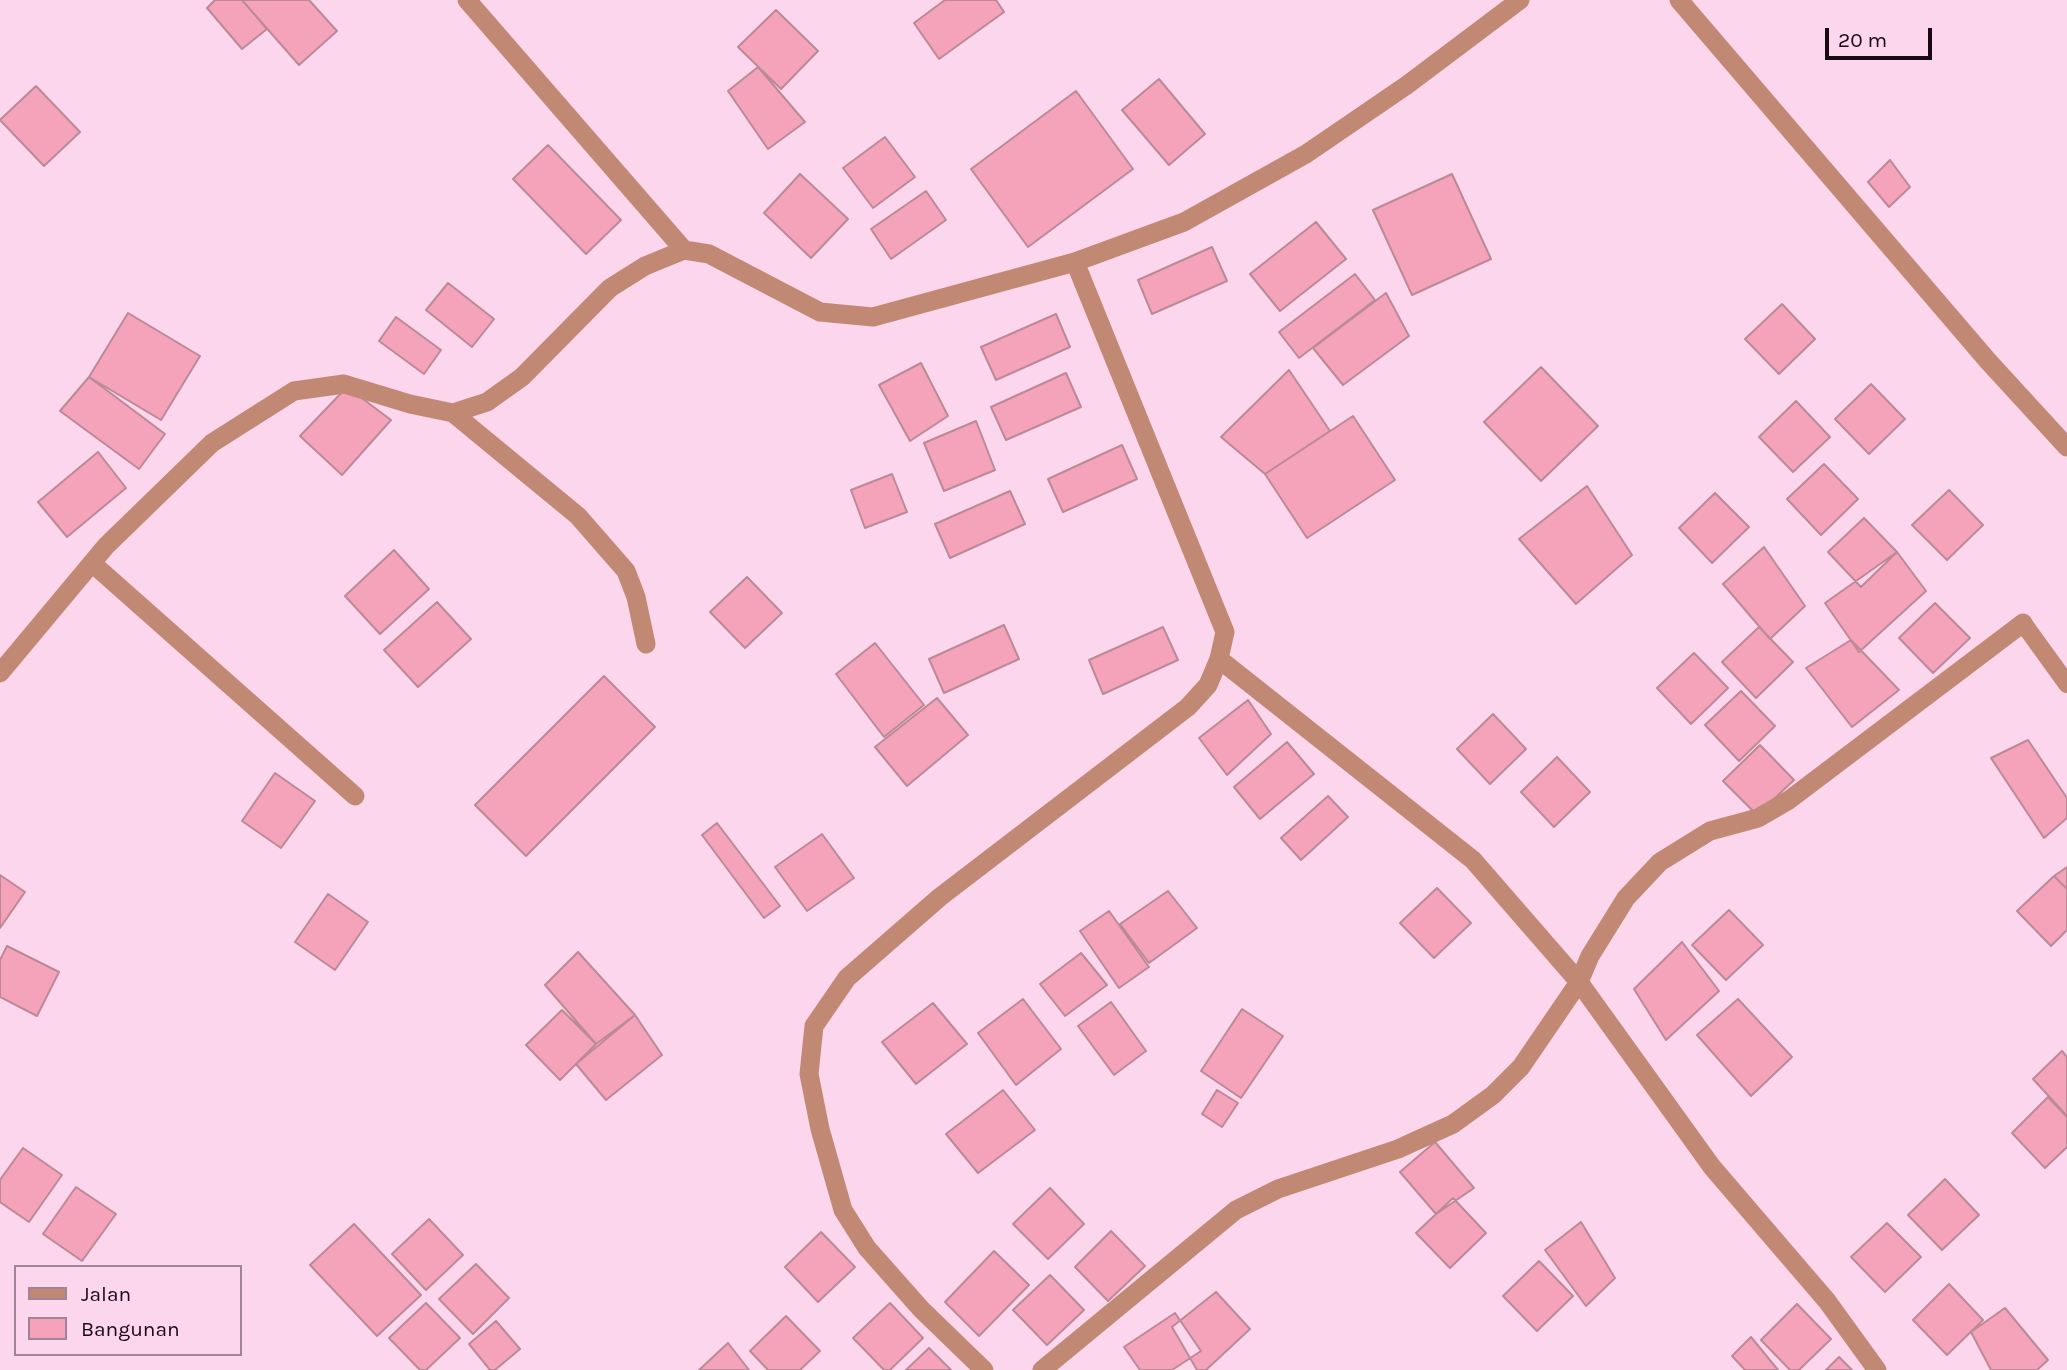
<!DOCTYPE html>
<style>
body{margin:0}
#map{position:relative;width:2067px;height:1370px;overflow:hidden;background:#fcd6ed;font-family:Karla,sans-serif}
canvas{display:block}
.legend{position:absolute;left:14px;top:1265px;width:228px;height:91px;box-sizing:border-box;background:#fcd6ed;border:2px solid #a18496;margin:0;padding:9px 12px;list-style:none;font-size:21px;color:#180913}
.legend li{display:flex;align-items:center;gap:14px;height:35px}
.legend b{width:35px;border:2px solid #a18496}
.scale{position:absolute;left:1825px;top:28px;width:107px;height:32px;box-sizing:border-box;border:4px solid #180913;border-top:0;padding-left:9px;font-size:21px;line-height:24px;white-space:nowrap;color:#180913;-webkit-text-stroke:5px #fcd6ed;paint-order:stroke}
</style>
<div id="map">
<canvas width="2067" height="1370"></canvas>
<ul class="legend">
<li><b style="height:9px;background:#c18974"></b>Jalan</li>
<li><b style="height:19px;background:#f5a3ba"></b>Bangunan</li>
</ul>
<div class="scale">20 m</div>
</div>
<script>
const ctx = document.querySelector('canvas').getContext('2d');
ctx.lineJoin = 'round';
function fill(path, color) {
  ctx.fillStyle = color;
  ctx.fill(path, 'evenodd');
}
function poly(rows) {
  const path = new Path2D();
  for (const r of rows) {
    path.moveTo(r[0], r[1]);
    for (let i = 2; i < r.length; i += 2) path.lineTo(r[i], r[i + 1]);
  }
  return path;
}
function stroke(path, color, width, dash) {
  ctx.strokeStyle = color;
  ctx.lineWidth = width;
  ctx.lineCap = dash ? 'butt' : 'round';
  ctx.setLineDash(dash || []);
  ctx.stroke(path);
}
const building = poly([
 [215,0,242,0,267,29,242,49,207,8,215,0],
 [242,0,309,0,337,31,299,65,242,0],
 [945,0,996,0,1004,12,939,59,914,23,945,0],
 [776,10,818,51,781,89,738,47,776,10],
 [758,67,805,122,768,149,728,91,758,67],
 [1159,79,1205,134,1169,165,1122,110,1159,79],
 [36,86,80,132,44,166,0,120,36,86],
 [1076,91,1133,169,1028,247,971,169,1076,91],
 [885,137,915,177,873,208,843,168,885,137],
 [548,145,621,220,586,254,513,179,548,145],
 [1890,160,1910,187,1889,207,1868,182,1890,160],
 [800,174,848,219,811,258,764,213,800,174],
 [1452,174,1491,259,1412,295,1373,210,1452,174],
 [926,191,946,220,891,259,871,229,926,191],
 [1316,222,1346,259,1280,311,1250,274,1316,222],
 [1212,247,1227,281,1152,314,1138,280,1212,247],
 [1355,274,1375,300,1299,358,1279,332,1355,274],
 [448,283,494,319,472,347,426,310,448,283],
 [1386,293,1409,336,1343,385,1313,348,1386,293],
 [1782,304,1815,339,1779,374,1745,339,1782,304],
 [128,313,200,356,161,420,89,377,128,313],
 [1056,314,1070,347,996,380,981,347,1056,314],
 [396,317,441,350,424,374,379,341,396,317],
 [921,363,948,416,910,441,879,385,921,363],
 [1541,367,1598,426,1541,481,1484,422,1541,367],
 [1289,370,1330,431,1265,474,1221,437,1289,370],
 [1066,373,1081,407,1006,440,991,407,1066,373],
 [89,377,165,434,139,469,60,411,89,377],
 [1871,384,1905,419,1869,454,1835,419,1871,384],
 [347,387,391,420,342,475,300,436,347,387],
 [1796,401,1830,437,1793,472,1759,437,1796,401],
 [1353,416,1395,480,1307,538,1265,474,1353,416],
 [976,421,995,470,944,491,924,443,976,421],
 [1122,445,1137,479,1063,512,1048,479,1122,445],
 [98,452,126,488,67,537,38,502,98,452],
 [1824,464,1858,499,1821,535,1787,499,1824,464],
 [892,474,907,512,865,528,851,490,892,474],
 [1587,486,1632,555,1576,604,1519,539,1587,486],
 [1949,490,1983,525,1947,560,1912,525,1949,490],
 [1010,491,1025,524,950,558,935,524,1010,491],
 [1715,493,1749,527,1712,563,1679,528,1715,493],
 [1864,518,1897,552,1861,587,1828,552,1864,518],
 [1764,547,1805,606,1770,639,1723,584,1764,547],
 [394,550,429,589,380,634,345,596,394,550],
 [1897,552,1926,591,1859,652,1825,603,1897,552],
 [747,577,782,613,745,648,710,612,747,577],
 [437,602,471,639,418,687,384,650,437,602],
 [1935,603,1970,638,1933,673,1899,638,1935,603],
 [1004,625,1019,659,944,693,929,659,1004,625],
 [1163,627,1178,660,1103,694,1089,660,1163,627],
 [1759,627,1793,662,1756,698,1722,662,1759,627],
 [1851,640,1899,690,1852,727,1806,668,1851,640],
 [875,643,924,705,884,737,836,674,875,643],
 [1694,653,1728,688,1691,724,1657,688,1694,653],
 [604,676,655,727,526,856,475,805,604,676],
 [1741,691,1775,726,1739,761,1705,725,1741,691],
 [937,698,968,735,907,786,875,747,937,698],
 [1248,700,1271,734,1227,775,1199,738,1248,700],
 [1493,714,1526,749,1490,784,1457,749,1493,714],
 [2028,740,2067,798,2067,818,2044,838,1991,758,2028,740],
 [1287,742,1314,774,1260,819,1234,787,1287,742],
 [1760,745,1794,780,1757,815,1723,781,1760,745],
 [1557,757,1590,792,1554,827,1521,792,1557,757],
 [275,773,315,801,281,848,242,821,275,773],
 [1328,796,1348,817,1301,860,1281,838,1328,796],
 [717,823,780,906,764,918,702,835,717,823],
 [822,834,854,878,807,911,775,867,822,834],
 [2067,867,2067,889,2054,876,2067,867],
 [0,875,25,892,0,928,0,875],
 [2054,876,2067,889,2067,930,2051,946,2017,911,2054,876],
 [1437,888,1471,923,1434,958,1400,923,1437,888],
 [1168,891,1197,928,1149,963,1120,924,1168,891],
 [328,894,368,922,335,970,295,942,328,894],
 [1729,910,1763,945,1726,980,1692,945,1729,910],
 [1109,911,1149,967,1119,988,1080,931,1109,911],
 [1682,942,1719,991,1666,1040,1634,989,1682,942],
 [7,946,59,972,37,1016,0,997,0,960,7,946],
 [578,952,635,1015,596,1044,545,985,578,952],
 [1081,953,1107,985,1065,1016,1040,984,1081,953],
 [1023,999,1061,1049,1016,1085,978,1033,1023,999],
 [1738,999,1792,1057,1751,1096,1697,1035,1738,999],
 [1111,1002,1146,1051,1114,1075,1078,1026,1111,1002],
 [933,1003,967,1044,916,1084,882,1042,933,1003],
 [1242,1009,1283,1036,1241,1098,1201,1071,1242,1009],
 [562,1010,596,1044,560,1080,526,1045,562,1010],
 [635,1015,662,1055,606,1100,576,1064,635,1015],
 [2062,1051,2067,1057,2067,1116,2033,1079,2062,1051],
 [1003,1090,1035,1130,978,1173,946,1134,1003,1090],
 [1217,1090,1238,1103,1222,1127,1202,1114,1217,1090],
 [2048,1097,2067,1117,2067,1147,2045,1168,2012,1133,2048,1097],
 [1435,1142,1474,1188,1436,1214,1400,1172,1435,1142],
 [23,1148,62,1175,29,1222,0,1202,0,1180,23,1148],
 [1945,1179,1979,1215,1942,1250,1908,1215,1945,1179],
 [76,1187,116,1214,82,1261,43,1234,76,1187],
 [1050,1188,1084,1224,1048,1259,1013,1224,1050,1188],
 [1453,1198,1486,1233,1450,1268,1416,1233,1453,1198],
 [429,1219,463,1255,426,1290,392,1254,429,1219],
 [1581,1222,1615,1278,1586,1306,1545,1250,1581,1222],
 [1887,1223,1921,1257,1885,1292,1851,1257,1887,1223],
 [354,1224,421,1295,377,1336,310,1265,354,1224],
 [1111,1231,1145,1266,1108,1301,1075,1267,1111,1231],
 [821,1232,855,1267,818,1302,785,1267,821,1232],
 [994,1251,1029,1285,979,1336,945,1302,994,1251],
 [1539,1261,1573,1296,1537,1331,1503,1296,1539,1261],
 [476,1264,509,1298,473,1334,439,1299,476,1264],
 [1050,1275,1084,1310,1047,1345,1013,1310,1050,1275],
 [1949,1284,1983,1320,1947,1355,1913,1320,1949,1284],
 [1216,1292,1250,1329,1206,1370,1197,1370,1172,1327,1216,1292],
 [426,1303,460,1338,426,1370,420,1370,389,1338,426,1303],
 [890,1303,923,1338,890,1370,884,1370,853,1338,890,1303],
 [1797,1304,1831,1339,1799,1370,1790,1370,1761,1340,1797,1304],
 [2005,1308,2048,1360,2037,1370,1991,1370,1971,1332,2005,1308],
 [1175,1313,1201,1351,1172,1370,1140,1370,1124,1347,1175,1313],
 [786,1316,820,1351,800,1370,768,1370,750,1351,786,1316],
 [496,1321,520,1349,495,1370,490,1370,469,1344,496,1321],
 [1751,1337,1778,1370,1745,1370,1732,1356,1751,1337],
 [728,1343,749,1370,699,1370,728,1343],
 [929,1348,951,1370,906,1370,929,1348],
 [1839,1357,1852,1370,1826,1370,1839,1357]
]);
fill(building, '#f5a3ba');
stroke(building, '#bc8997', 2);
stroke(poly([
 [2023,623,2067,684]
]), '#c18974', 18);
stroke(poly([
 [467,0,684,250],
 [1679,0,1988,361,2067,447],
 [453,413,578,516,626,571,636,597,646,644],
 [92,563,355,796],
 [1219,659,1473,860,1579,982,1712,1167,1827,1301,1877,1370],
 [0,673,106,546,212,443,294,391,344,384,410,404,453,413,487,402,522,377,610,288,645,266,684,250,709,254,820,312,873,317,1075,262,1184,222,1306,154,1407,85,1520,0],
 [984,1370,921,1309,867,1248,843,1210,820,1129,809,1074,814,1026,847,978,940,897,1188,707,1208,685,1219,659,1225,632,1075,262],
 [1042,1370,1236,1210,1278,1189,1398,1149,1453,1124,1493,1095,1521,1067,1579,982,1590,956,1626,898,1660,862,1710,831,1758,818,1789,800,2023,623]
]), '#c18974', 19);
</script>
